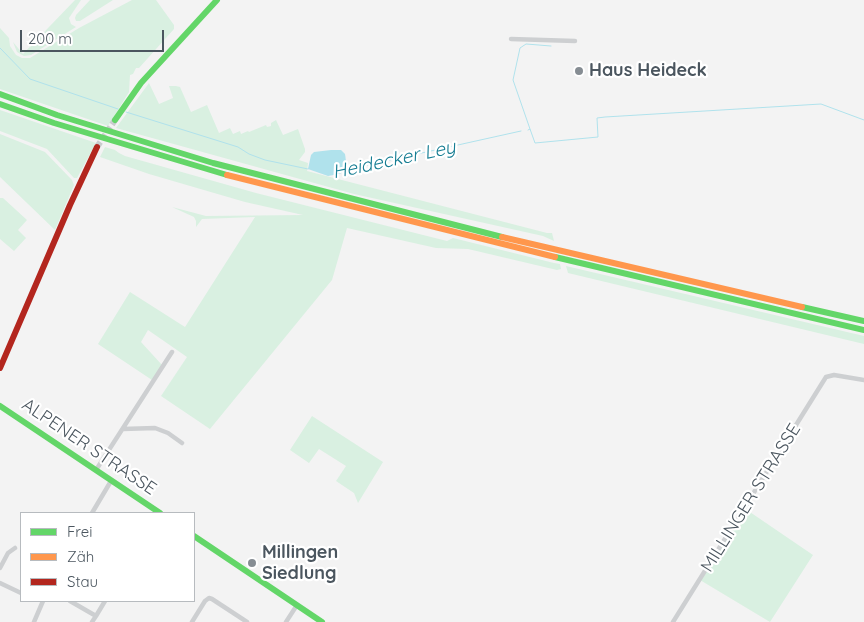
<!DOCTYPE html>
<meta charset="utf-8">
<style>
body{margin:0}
#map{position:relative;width:864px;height:622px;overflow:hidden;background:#f3f3f3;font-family:Quicksand,sans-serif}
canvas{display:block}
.legend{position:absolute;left:20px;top:512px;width:175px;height:90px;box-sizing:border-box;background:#fff;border:1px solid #b7bbbf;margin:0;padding:6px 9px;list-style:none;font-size:15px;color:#4b565f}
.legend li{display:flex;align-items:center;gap:10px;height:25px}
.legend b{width:25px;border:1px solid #b7bbbf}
.scale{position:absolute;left:20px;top:30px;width:144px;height:22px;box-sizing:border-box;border:2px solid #4b565f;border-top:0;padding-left:6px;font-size:15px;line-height:18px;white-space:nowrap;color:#4b565f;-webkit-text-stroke:4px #fff;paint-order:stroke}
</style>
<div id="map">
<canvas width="864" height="622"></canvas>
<ul class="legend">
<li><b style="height:6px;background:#63d668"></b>Frei</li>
<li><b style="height:6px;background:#ff974d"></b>Zäh</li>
<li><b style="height:6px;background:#b3261e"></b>Stau</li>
</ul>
<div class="scale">200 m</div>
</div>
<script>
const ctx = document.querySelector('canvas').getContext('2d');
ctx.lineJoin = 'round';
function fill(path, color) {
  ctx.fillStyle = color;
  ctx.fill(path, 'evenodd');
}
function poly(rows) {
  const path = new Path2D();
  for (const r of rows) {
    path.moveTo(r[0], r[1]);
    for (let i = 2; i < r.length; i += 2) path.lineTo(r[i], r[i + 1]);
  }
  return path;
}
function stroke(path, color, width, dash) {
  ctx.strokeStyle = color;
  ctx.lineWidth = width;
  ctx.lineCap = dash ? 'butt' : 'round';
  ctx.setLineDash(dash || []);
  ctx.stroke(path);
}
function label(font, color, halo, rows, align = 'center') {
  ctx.font = font + ' Quicksand,sans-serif';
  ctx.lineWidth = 4.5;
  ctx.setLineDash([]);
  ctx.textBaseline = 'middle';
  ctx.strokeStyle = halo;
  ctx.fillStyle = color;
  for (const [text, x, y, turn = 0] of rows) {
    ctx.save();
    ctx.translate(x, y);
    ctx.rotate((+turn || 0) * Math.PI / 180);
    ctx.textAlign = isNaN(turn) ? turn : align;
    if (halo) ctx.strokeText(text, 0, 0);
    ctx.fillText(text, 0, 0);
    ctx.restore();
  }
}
fill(poly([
 [75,0,81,0,69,18,71,24,76,27,31,55,24,56,17,52,13,42,23,54],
 [90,0,113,0,80,21,76,21,75,18,76,15],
 [132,0,156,0,174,25,174,29,139,68,136,68,133,74,130,75,129,92,108,126,0,89,0,28,9,38,10,46,16,55,22,58,30,58,79,28],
 [149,83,159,104,173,98,169,86,176,86,180,87,191,112,207,105,219,133,230,128,233,134,240,131,241,134,248,131,249,132,266,125,267,127,271,126,271,123,276,120,283,135,298,129,305,149,305,152,299,160,308,163,307,171,547,233,552,233,554,241,543,236,354,194,116,128],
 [0,110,96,143,77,178,74,178,47,149,0,131],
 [0,134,45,152,72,180,74,185,55,230,0,177],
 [105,147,115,150,119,153,125,156,256,193,447,241,453,238,554,263,560,264,561,269,557,270,468,249,436,248,347,228,332,280,210,429,161,396,187,357,148,330,141,342,162,365,152,380,98,344,130,292,185,327,255,217,202,219,196,227,196,221,194,217,172,207,206,216,303,215,245,202,149,174,100,157],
 [0,198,3,198,27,220,18,230,26,238,14,251,0,239],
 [566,266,864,336,864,344,568,273],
 [312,416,383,462,358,503,354,493,336,481,346,466,319,449,309,463,290,450],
 [744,508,813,555,770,622,700,580]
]), '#d9f0e1');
fill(poly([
 [331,150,341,150,345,154,347,168,345,170,339,174,328,176,308,169,311,155,314,152]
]), '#b0e2ec');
stroke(poly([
 [0,48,30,79,118,109],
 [126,112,238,147,249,154,265,160,308,169],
 [530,129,513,80,520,48,526,44,551,46],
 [528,130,530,129,535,143,598,137,597,118,605,117,821,104,864,120],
 [339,174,345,170,521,131]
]), '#b0e2ec', 1);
stroke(poly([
 [97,147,115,120]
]), '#c9ccce', 6, [6, 3]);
stroke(poly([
 [511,39,575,41],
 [123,429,155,428,168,433,182,443],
 [96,470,172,352],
 [92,513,111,481],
 [0,568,8,553,15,548],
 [0,583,21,593],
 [70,601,96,616,92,622],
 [96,616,105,601],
 [34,622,43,601],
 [192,622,205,601,209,598,212,599,247,622],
 [286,622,297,605],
 [673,622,826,377,834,375,864,380]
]), '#cdcfd1', 4.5);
stroke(poly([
 [0,94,57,115,213,163,502,237],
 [0,104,54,123,227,175],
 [115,120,141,83,217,0],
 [555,257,864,330],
 [802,307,864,321],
 [0,406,160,513],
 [194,536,322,622]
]), '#63d668', 6);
stroke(poly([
 [227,175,555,257],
 [502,237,802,307]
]), '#ff974d', 6);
stroke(poly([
 [0,368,70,205,97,147]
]), '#b3261e', 6);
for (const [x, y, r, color] of [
 [579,71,5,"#868d93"],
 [252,563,5,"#868d93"]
]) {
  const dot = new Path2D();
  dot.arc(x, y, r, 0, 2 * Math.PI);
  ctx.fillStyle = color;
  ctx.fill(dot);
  stroke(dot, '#fff', 2);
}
label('bold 18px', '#4b565f', '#fff', [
 ["Haus Heideck",589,71],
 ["Millingen",262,553],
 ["Siedlung",262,574]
], 'left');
label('18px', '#4b565f', '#fff', [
 ["ALPENER STRASSE",89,447,34],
 ["MILLINGER STRASSE",751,498,-58]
]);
label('italic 19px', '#147c92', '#fff', [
 ["Heidecker Ley",394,160,-12]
]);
</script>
